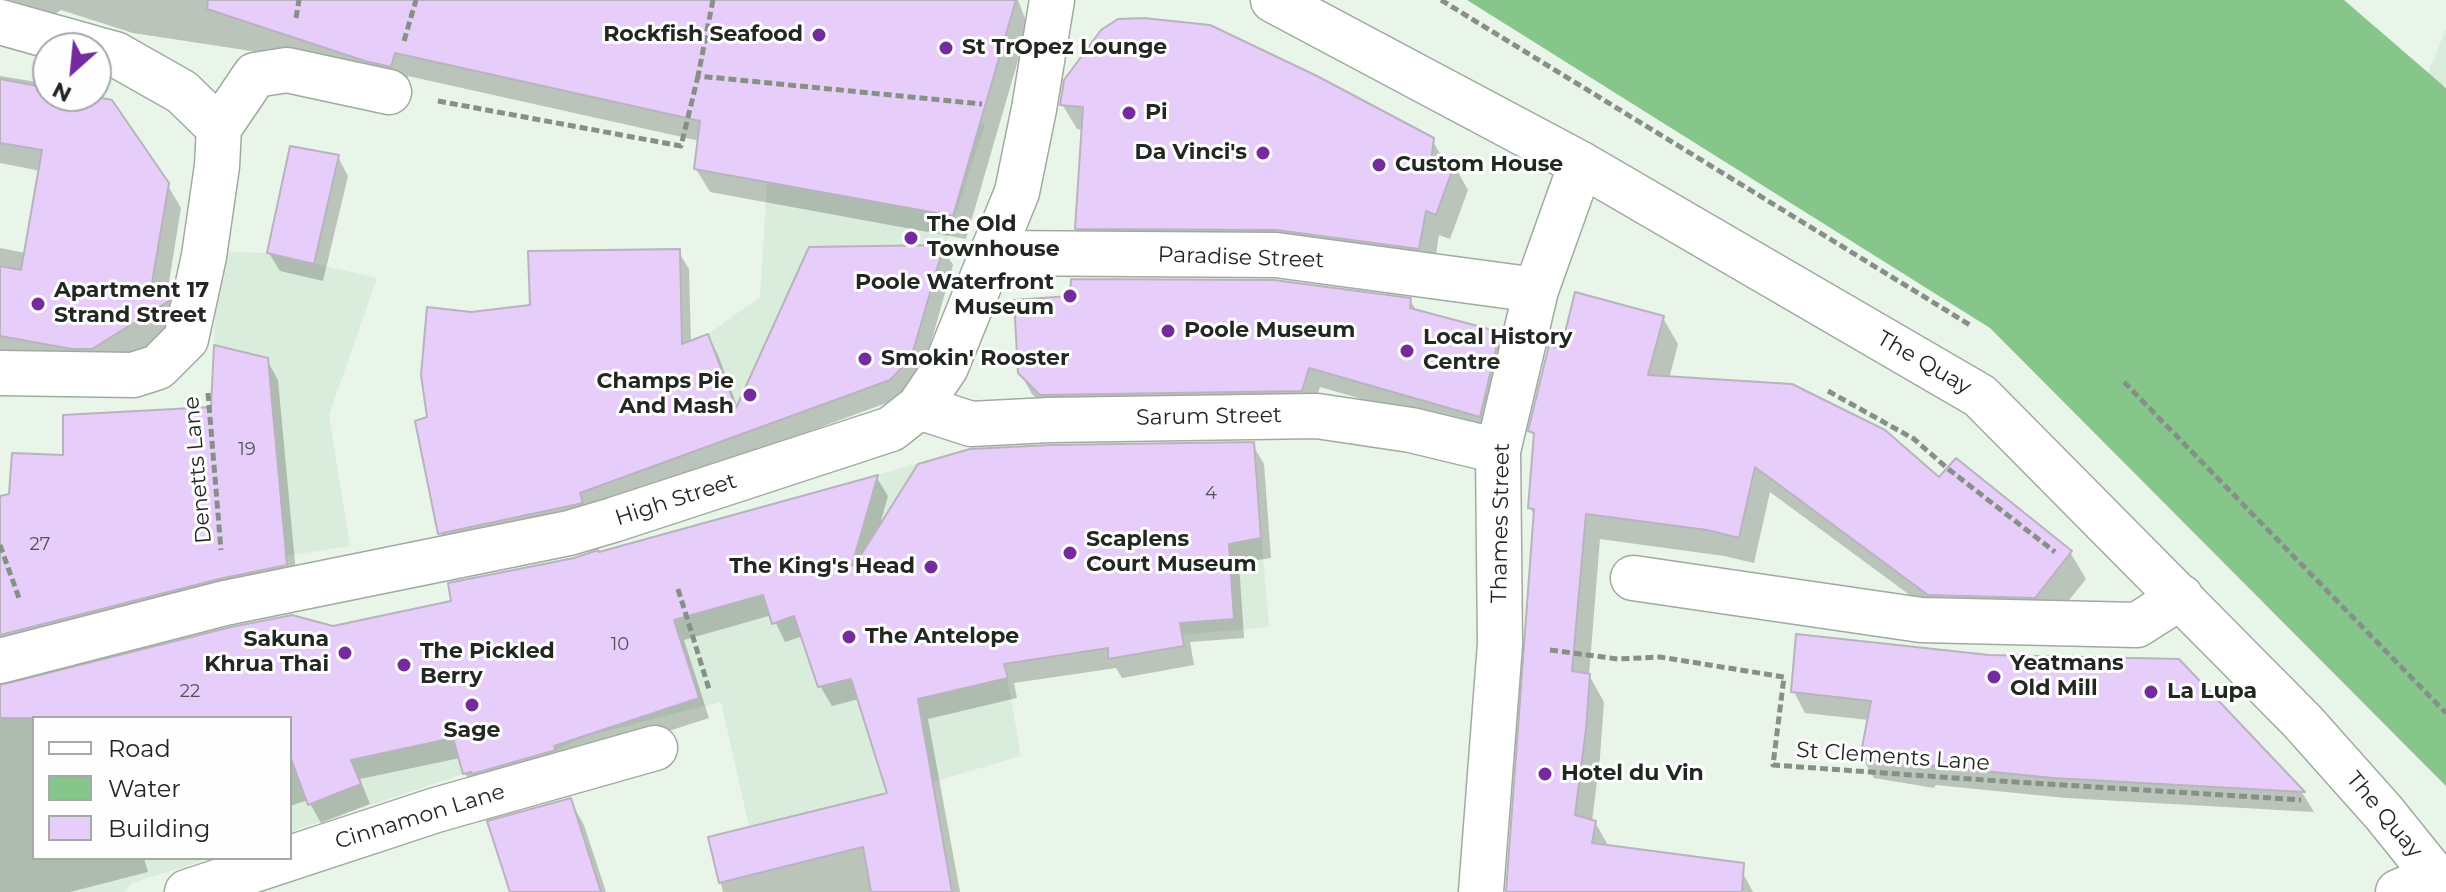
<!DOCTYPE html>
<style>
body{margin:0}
#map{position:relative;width:2446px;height:892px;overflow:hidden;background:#e9f5e9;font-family:Montserrat,sans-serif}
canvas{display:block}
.legend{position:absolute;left:32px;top:716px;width:260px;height:144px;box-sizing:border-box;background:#fefefe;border:2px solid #a6a8a6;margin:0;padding:10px 14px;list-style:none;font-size:24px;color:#222722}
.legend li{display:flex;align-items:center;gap:16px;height:40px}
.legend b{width:40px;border:2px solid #a6a8a6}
.north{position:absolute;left:32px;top:32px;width:80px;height:80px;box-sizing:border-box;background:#fefefe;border:2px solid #a6a8a6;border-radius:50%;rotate:207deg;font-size:22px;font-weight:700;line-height:32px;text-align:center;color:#222722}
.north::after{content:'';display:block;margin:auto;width:28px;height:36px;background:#752b9d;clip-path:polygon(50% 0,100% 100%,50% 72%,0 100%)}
</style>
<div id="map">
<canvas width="2446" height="892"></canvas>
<ul class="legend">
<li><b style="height:10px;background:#fff"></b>Road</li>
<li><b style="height:22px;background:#86c68a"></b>Water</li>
<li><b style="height:22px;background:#e7cefa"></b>Building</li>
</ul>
<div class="north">N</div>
</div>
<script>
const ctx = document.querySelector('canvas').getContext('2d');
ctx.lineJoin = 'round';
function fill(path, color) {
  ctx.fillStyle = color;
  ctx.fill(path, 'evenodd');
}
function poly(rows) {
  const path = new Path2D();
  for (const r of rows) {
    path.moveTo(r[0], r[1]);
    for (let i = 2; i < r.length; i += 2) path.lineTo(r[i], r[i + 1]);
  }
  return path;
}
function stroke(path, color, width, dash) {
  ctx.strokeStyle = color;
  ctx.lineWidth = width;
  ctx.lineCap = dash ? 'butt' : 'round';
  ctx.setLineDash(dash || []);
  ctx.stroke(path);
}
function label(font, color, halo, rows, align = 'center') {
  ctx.font = font + ' Montserrat,sans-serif';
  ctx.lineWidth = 6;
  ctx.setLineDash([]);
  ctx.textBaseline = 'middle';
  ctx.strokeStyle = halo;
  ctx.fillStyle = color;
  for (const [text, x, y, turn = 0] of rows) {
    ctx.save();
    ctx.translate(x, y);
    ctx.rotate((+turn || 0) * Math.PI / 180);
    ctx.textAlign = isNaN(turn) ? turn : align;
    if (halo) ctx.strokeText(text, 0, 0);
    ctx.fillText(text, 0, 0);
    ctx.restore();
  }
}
fill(poly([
 [2446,29,2446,83,2444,86,2428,73],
 [704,88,985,124,910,353,768,424,637,359,708,334,760,297,767,183,694,169],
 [229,252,267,253,377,278,329,415,350,546,259,560,222,498,212,387,216,294],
 [967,449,1021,756,933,782,749,826,721,702,586,736,558,749,463,774,290,832,290,718,34,718,34,858,211,858,132,883,124,892,0,892,0,699,421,608],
 [1254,449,1269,627,1182,635,1150,451]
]), '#daecdb');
fill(poly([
 [1467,0,2344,0,2446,88,2446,786,1990,328]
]), '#86c68a');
fill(poly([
 [9,0,1018,0,1028,26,966,239,710,192,696,169,700,141,408,76,404,89,304,59,133,33,61,10,53,15],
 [0,76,37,82,41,89,48,90,48,96,80,96,167,184,181,208,168,288,170,288,184,312,181,325,106,372,0,365,0,248,26,253,41,171,0,163],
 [1062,104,1432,140,1447,165,1454,165,1468,190,1450,239,1439,235,1433,273,1091,253,1077,228,1083,130,1077,129],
 [338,157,348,176,323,281,280,271,269,253],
 [942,247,953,265,924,367,900,398,589,512,451,552,440,533,430,419,471,314,532,306,678,251,689,269,691,342,708,336,718,355,738,408],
 [1410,300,1417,312,1499,334,1511,354,1491,436,1320,387,1313,411,1053,415,1032,394,1020,373],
 [1663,318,1678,344,1669,379,1939,480,2070,552,2086,579,2050,624,1945,621,1770,492,1754,563,1724,556,1600,539,1589,675,1604,702,1600,757,1592,822,1595,822,1609,847,1738,864,1753,892,1508,892,1536,518,1530,508,1536,440,1531,431,1562,351],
 [267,360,278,380,297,584,0,659,0,498,11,496,65,457,213,409],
 [1252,444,1264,464,1271,558,1239,563,1244,638,1190,642,1194,665,1122,678,1116,668,1014,683,1017,698,928,719,960,892,723,892,710,838,889,794,859,699,832,706,820,686,803,636,785,642,772,615,684,640,709,718,476,793,465,773,460,758,360,779,370,804,321,823,308,800,290,806,290,718,34,718,34,858,144,858,148,872,70,892,0,892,0,687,301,634,454,603,574,559,877,478,888,496,879,528],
 [1989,657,2178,661,2303,794,2314,812,2066,798,1936,785,1934,788,1874,778,1862,757,1869,720,1805,713,1794,692],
 [570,800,584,825,606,892,512,892]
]), '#0003');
const building = poly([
 [208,0,1016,0,953,216,694,169,700,121,395,53,391,67,365,61,207,9,208,0],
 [1143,18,1210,25,1317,76,1434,138,1431,163,1455,163,1436,215,1426,211,1419,249,1276,230,1075,229,1083,107,1060,105,1064,80,1101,30,1118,19,1143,18],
 [0,79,48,88,48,96,91,96,112,100,169,183,152,283,172,287,169,301,92,349,72,349,0,336,0,266,21,270,42,150,0,143,0,79],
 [290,146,339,155,314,264,267,253,290,146],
 [944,245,914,348,907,362,890,380,580,493,583,503,438,534,415,421,427,417,421,375,427,307,471,312,530,305,528,251,680,249,682,344,708,334,736,408,809,247,944,245],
 [1071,279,1274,280,1411,298,1410,308,1500,332,1480,417,1309,368,1302,391,1040,395,1018,373,1014,300,1070,296,1071,279],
 [1575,292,1664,316,1648,375,1792,384,1885,430,1939,477,1956,458,2072,551,2035,598,1928,595,1755,467,1739,538,1707,530,1586,514,1572,671,1590,674,1586,729,1575,815,1596,821,1592,843,1744,863,1742,892,1506,892,1534,509,1528,508,1534,433,1528,431,1549,345,1561,349,1575,292],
 [214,345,268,358,287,565,219,579,0,635,0,496,9,494,12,453,63,455,63,415,211,407,214,345],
 [1254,442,1261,538,1229,544,1234,619,1180,623,1184,646,1108,659,1108,648,1004,664,1008,678,918,699,952,892,871,892,863,847,719,883,708,837,887,793,851,679,818,687,794,616,772,624,763,595,674,620,699,698,554,746,556,750,472,774,471,772,463,774,453,738,351,760,361,784,308,805,290,756,290,718,0,718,0,685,231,627,292,615,333,626,451,601,448,583,574,558,598,550,599,552,878,475,852,565,854,566,918,464,970,449,1050,445,1254,442],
 [1796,634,1989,655,2179,659,2305,792,2053,778,1924,765,1923,768,1860,758,1871,701,1791,692,1796,634],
 [571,798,601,892,510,892,487,821,571,798]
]);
fill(building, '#e7cefa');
stroke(building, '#b9b2bf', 2);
const minor = poly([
 [1273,0,1581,164,1980,396,2302,721,2384,813,2446,890],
 [0,22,93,48],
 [96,49,115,54,182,92,219,128],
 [219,128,255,75,287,70,389,92],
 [993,253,1276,255,1536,290],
 [0,373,133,375,158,367,186,339,204,256,217,166,219,128],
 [919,407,971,424,1049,420,1317,416,1411,430,1498,451],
 [1633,578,1921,620,2137,625,2181,597],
 [0,661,225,603,569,533,613,520,891,429,919,407,946,367,1017,192,1034,109,1052,0],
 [187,892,436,810,655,748],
 [1481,892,1500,644,1498,451,1536,290,1581,164],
 [2398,892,2436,876]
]);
stroke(minor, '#a0aba0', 47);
stroke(poly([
 [713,0,698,76,982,104],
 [1441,0,1970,325],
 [296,18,299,0],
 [404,41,416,0],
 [438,101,681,146,698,76],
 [2124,382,2446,713],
 [1828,391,1914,439,1947,468,2055,552],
 [208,393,221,550],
 [0,545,20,601],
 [678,589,709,689],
 [1550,650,1618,659,1660,657,1784,677,1773,765,1954,778,2301,800]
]), '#879087', 5, [8, 4]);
stroke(minor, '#fff', 44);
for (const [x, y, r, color] of [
 [819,35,8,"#752b9d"],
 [946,48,8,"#752b9d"],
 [1129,113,8,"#752b9d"],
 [1263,153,8,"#752b9d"],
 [1379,165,8,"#752b9d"],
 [911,238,8,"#752b9d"],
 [1070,296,8,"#752b9d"],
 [38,304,8,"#752b9d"],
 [1168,331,8,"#752b9d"],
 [1407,351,8,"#752b9d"],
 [865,359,8,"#752b9d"],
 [750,395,8,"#752b9d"],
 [1070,553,8,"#752b9d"],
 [931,567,8,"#752b9d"],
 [849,637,8,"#752b9d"],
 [345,653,8,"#752b9d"],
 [404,665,8,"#752b9d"],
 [1994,677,8,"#752b9d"],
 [2151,692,8,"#752b9d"],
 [472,705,8,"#752b9d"],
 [1545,774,8,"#752b9d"]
]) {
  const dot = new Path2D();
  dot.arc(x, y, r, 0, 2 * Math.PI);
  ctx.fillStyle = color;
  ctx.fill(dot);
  stroke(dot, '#fefefe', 3);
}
label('18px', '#535158', null, [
 ["19",247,450],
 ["4",1211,494],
 ["27",40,545],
 ["10",620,645],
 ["22",190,692]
]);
label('bold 22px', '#222722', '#fefefe', [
 ["Rockfish Seafood",803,35,"right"],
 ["St TrOpez Lounge",962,48],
 ["Pi",1145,113],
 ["Da Vinci's",1247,153,"right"],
 ["Custom House",1395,165],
 ["The Old",927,225],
 ["Townhouse",927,250],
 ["Poole Waterfront",1054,283,"right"],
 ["Museum",1054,308,"right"],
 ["Apartment 17",54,291],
 ["Strand Street",54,316],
 ["Poole Museum",1184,331],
 ["Local History",1423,338],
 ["Centre",1423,363],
 ["Smokin' Rooster",881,359],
 ["Champs Pie",734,382,"right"],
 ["And Mash",734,407,"right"],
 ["Scaplens",1086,540],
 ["Court Museum",1086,565],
 ["The King's Head",915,567,"right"],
 ["The Antelope",865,637],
 ["Sakuna",329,640,"right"],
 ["Khrua Thai",329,665,"right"],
 ["The Pickled",420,652],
 ["Berry",420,677],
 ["Yeatmans",2010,664],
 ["Old Mill",2010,689],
 ["La Lupa",2167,692],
 ["Sage",472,731,"center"],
 ["Hotel du Vin",1561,774]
], 'left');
label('22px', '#222722', '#fefefe', [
 ["Paradise Street",1241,258,2],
 ["The Quay",1924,363,30],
 ["Sarum Street",1209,417,-1],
 ["Denetts Lane",198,470,-95],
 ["High Street",676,500,-18],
 ["Thames Street",1501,523,-89],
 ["St Clements Lane",1893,757,4],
 ["The Quay",2384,815,50],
 ["Cinnamon Lane",420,817,-17]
]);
</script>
